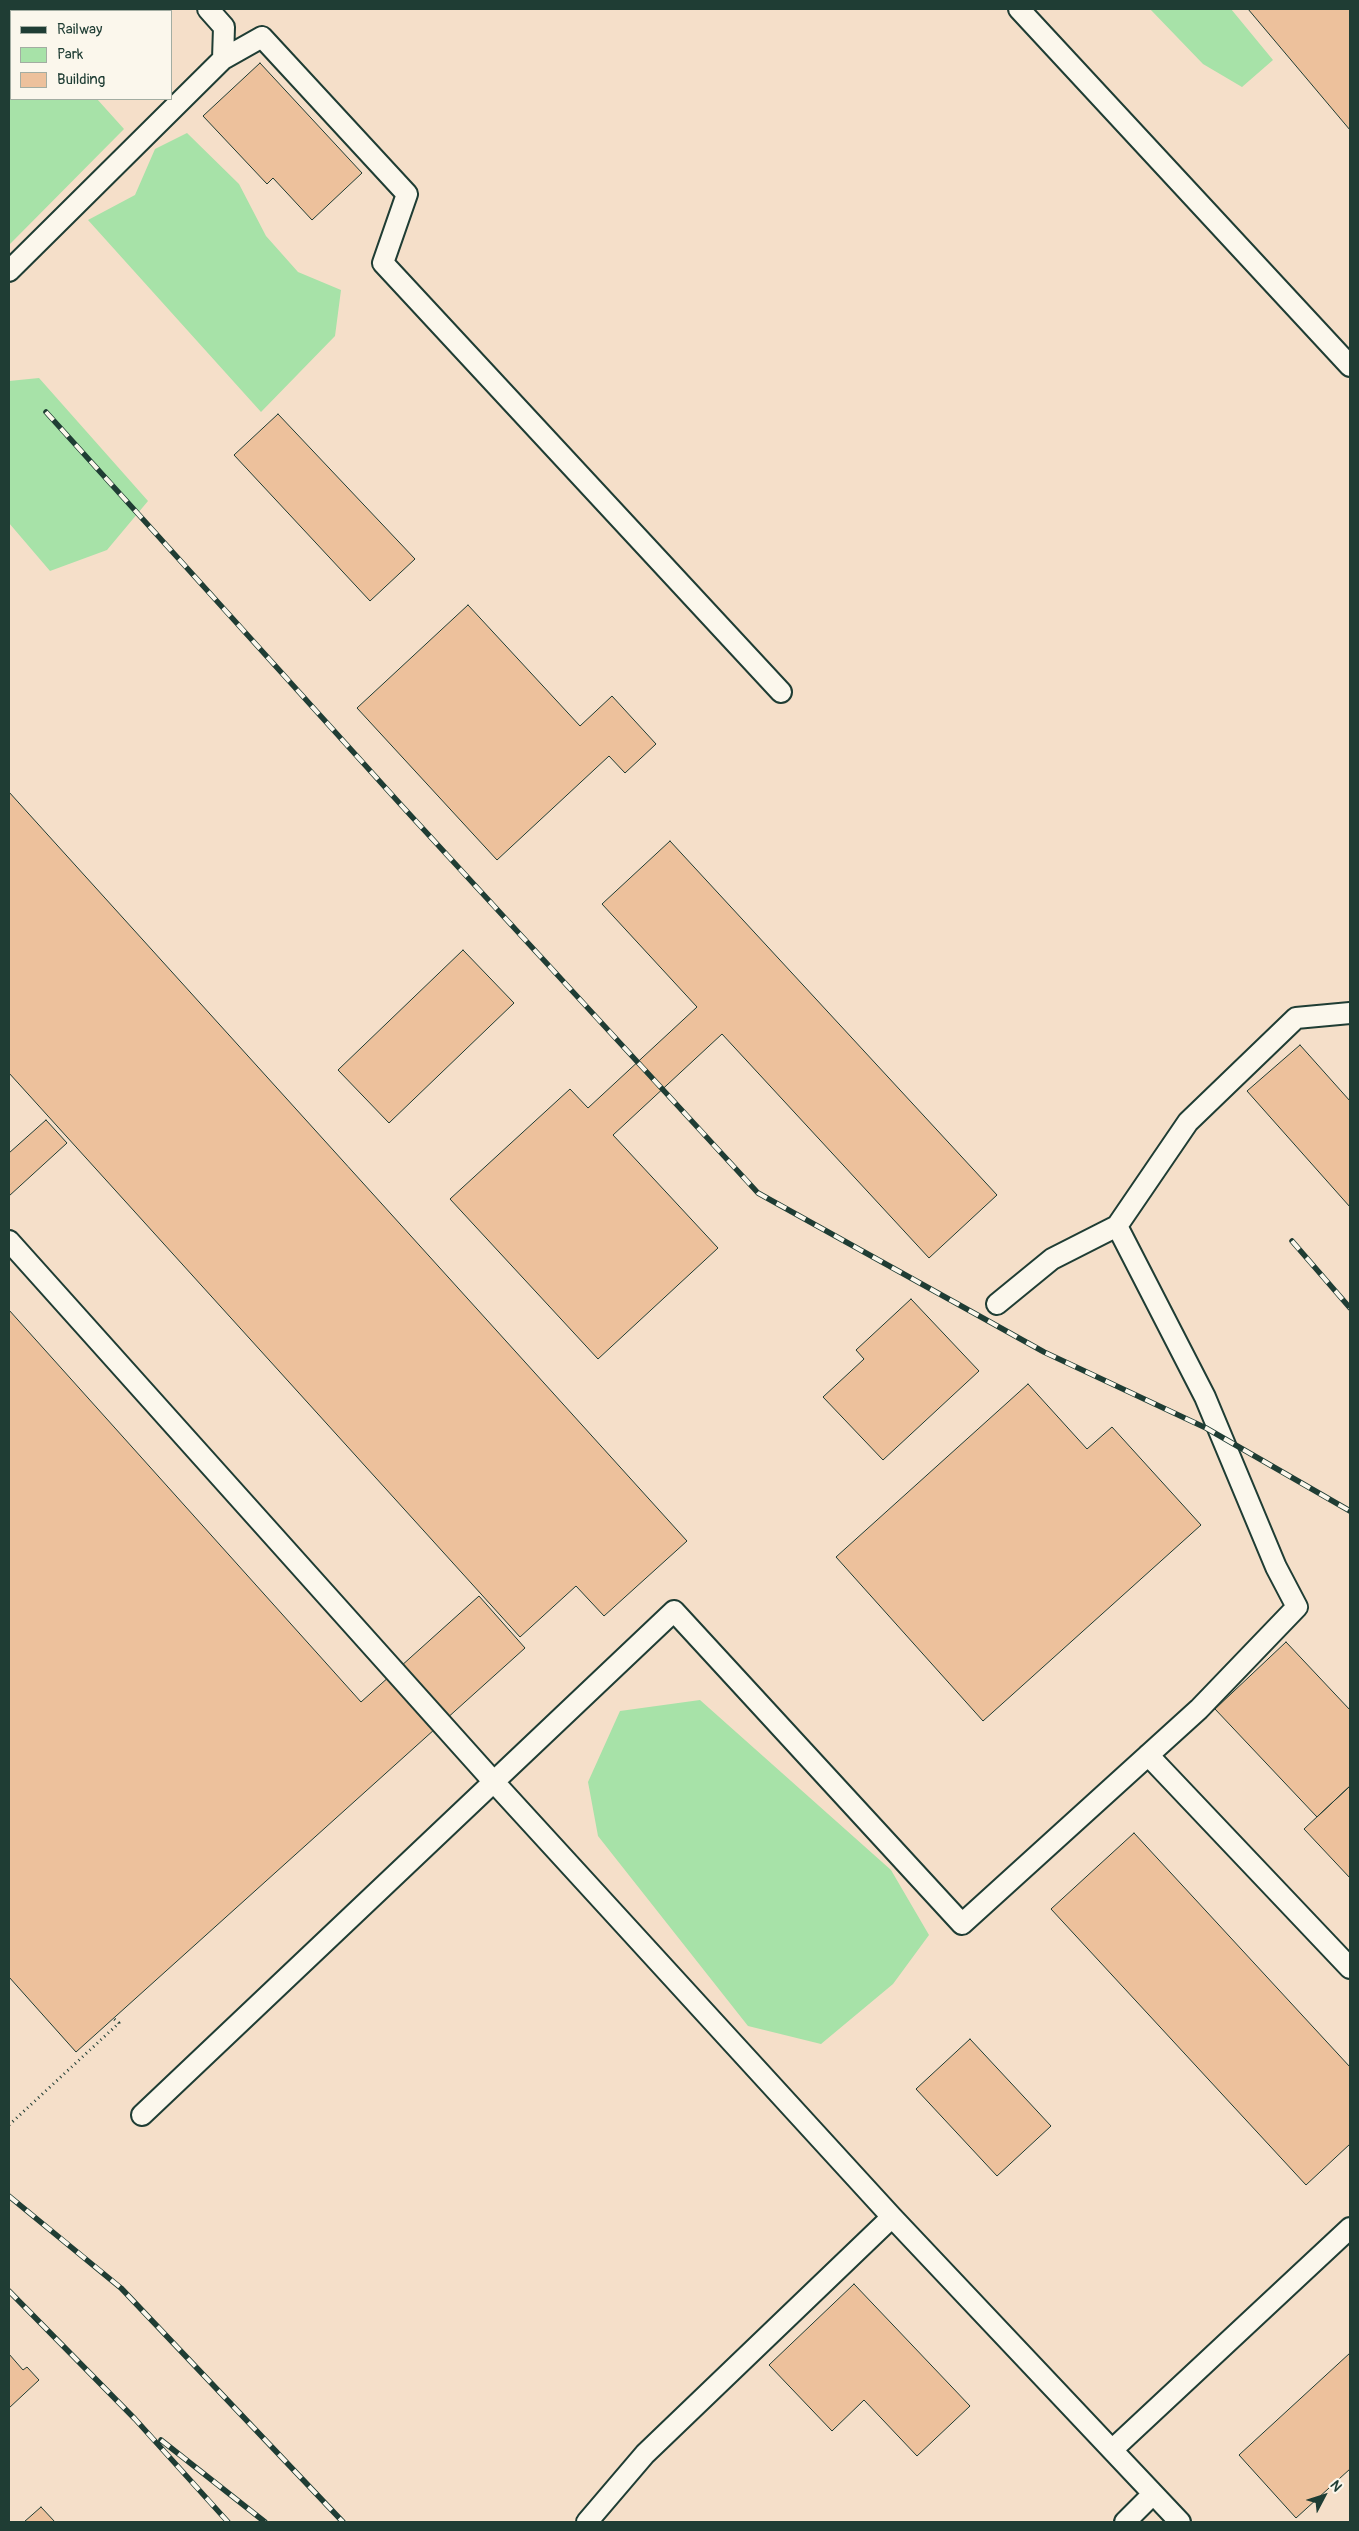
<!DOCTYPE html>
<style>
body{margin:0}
#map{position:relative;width:1359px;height:2531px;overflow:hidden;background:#f8ecdc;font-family:Pangolin,sans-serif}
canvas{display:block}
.frame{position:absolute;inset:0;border:10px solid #1f3d34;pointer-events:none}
.legend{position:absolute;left:10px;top:10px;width:162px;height:90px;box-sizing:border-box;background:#fbf7ec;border:1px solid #a3ada2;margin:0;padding:6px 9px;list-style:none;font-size:15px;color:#1f3d34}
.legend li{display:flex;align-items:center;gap:10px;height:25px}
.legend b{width:25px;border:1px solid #a3ada2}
.north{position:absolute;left:1299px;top:2471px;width:50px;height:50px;-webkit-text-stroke:4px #fbf7ec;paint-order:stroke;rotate:50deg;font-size:14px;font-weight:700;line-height:20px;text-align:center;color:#1f3d34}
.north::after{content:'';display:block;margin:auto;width:18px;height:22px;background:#1f3d34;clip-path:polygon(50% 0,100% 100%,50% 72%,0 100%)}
</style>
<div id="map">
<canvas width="1359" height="2531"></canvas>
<div class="frame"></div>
<ul class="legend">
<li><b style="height:6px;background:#1f3d34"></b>Railway</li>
<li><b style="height:14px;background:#a7e2a8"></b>Park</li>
<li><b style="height:14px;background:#edc19c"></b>Building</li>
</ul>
<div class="north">N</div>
</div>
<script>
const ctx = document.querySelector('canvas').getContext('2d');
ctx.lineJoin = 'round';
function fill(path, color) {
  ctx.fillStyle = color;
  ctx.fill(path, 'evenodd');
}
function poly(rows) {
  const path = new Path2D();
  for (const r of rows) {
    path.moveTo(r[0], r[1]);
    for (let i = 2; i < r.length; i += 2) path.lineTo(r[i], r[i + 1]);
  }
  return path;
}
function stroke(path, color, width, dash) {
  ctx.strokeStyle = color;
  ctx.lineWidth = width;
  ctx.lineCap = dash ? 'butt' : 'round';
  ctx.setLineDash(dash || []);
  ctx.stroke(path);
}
fill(poly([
 [9,9,1350,9,1350,2522,9,2522],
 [11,11,171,11,171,99,11,99]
]), '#f5dfc9');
fill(poly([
 [9,9,17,11,11,11,11,99,97,99,124,129,9,245],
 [1150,9,1231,9,1273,60,1242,87,1203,64],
 [187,133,239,184,266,236,298,272,341,290,335,336,261,412,88,220,135,195,155,149],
 [39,378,148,501,107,550,50,571,9,523,9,381],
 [700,1700,891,1870,929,1935,893,1984,821,2044,748,2026,598,1836,588,1782,620,1711]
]), '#a7e2a8');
const building = poly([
 [1248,9,1350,9,1350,130,1248,9],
 [260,63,362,173,312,220,273,178,267,184,203,116,260,63],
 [278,414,415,559,370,601,234,455,278,414],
 [468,605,580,726,612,696,656,744,625,773,609,756,497,860,357,708,468,605],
 [9,792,687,1541,604,1616,576,1586,520,1637,9,1073,9,792],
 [670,841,997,1195,929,1258,722,1034,613,1135,718,1248,598,1359,450,1199,570,1089,588,1108,697,1007,602,904,670,841],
 [463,950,514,1003,389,1123,338,1070,463,950],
 [1300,1045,1350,1101,1350,1207,1247,1091,1300,1045],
 [46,1120,67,1143,9,1196,9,1153,46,1120],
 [911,1299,979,1371,883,1460,823,1397,864,1359,856,1350,911,1299],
 [9,1310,361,1702,479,1596,525,1648,76,2052,9,1977,9,1310],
 [1028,1384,1087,1449,1112,1427,1201,1525,983,1721,836,1557,1028,1384],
 [1286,1642,1350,1710,1350,1786,1317,1817,1215,1709,1286,1642],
 [1350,1786,1350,1878,1304,1829,1350,1786],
 [1134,1833,1350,2067,1350,2144,1306,2185,1051,1909,1134,1833],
 [970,2039,1051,2126,997,2176,916,2089,970,2039],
 [854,2284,970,2406,917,2456,864,2400,832,2431,769,2365,854,2284],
 [1350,2353,1350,2469,1296,2518,1239,2455,1350,2353],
 [9,2354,23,2370,27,2367,39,2380,9,2408,9,2354],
 [41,2507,55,2522,24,2522,41,2507]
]);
fill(building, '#edc19c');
stroke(building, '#1f3d34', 1);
const service = poly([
 [1019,9,1350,366],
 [223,59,262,37,407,194,383,263,781,692],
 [9,271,223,59,224,27,208,9],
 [9,1241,493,1781,892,2217,1180,2522],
 [997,1304,1052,1259,1117,1226,1188,1122,1296,1018,1350,1013],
 [1148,1755,1350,1968],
 [142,2115,674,1611,962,1924,1199,1709,1297,1607,1276,1567,1205,1397,1117,1226],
 [1112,2450,1350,2228],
 [587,2522,645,2454,892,2217],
 [1125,2522,1153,2494]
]);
stroke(service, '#1f3d34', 24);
stroke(poly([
 [9,2125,119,2023,113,2018]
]), '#1f3d34', 3, [1, 4]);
stroke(service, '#fbf7ec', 20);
const rail = poly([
 [46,412,402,806,758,1193,1044,1352,1206,1428,1350,1511],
 [1292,1241,1350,1308],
 [9,2196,121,2288,343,2522],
 [9,2291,135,2419,228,2522],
 [161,2440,265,2522]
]);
stroke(rail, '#1f3d34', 5.5);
stroke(rail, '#fbf7ec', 4, [11]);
</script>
